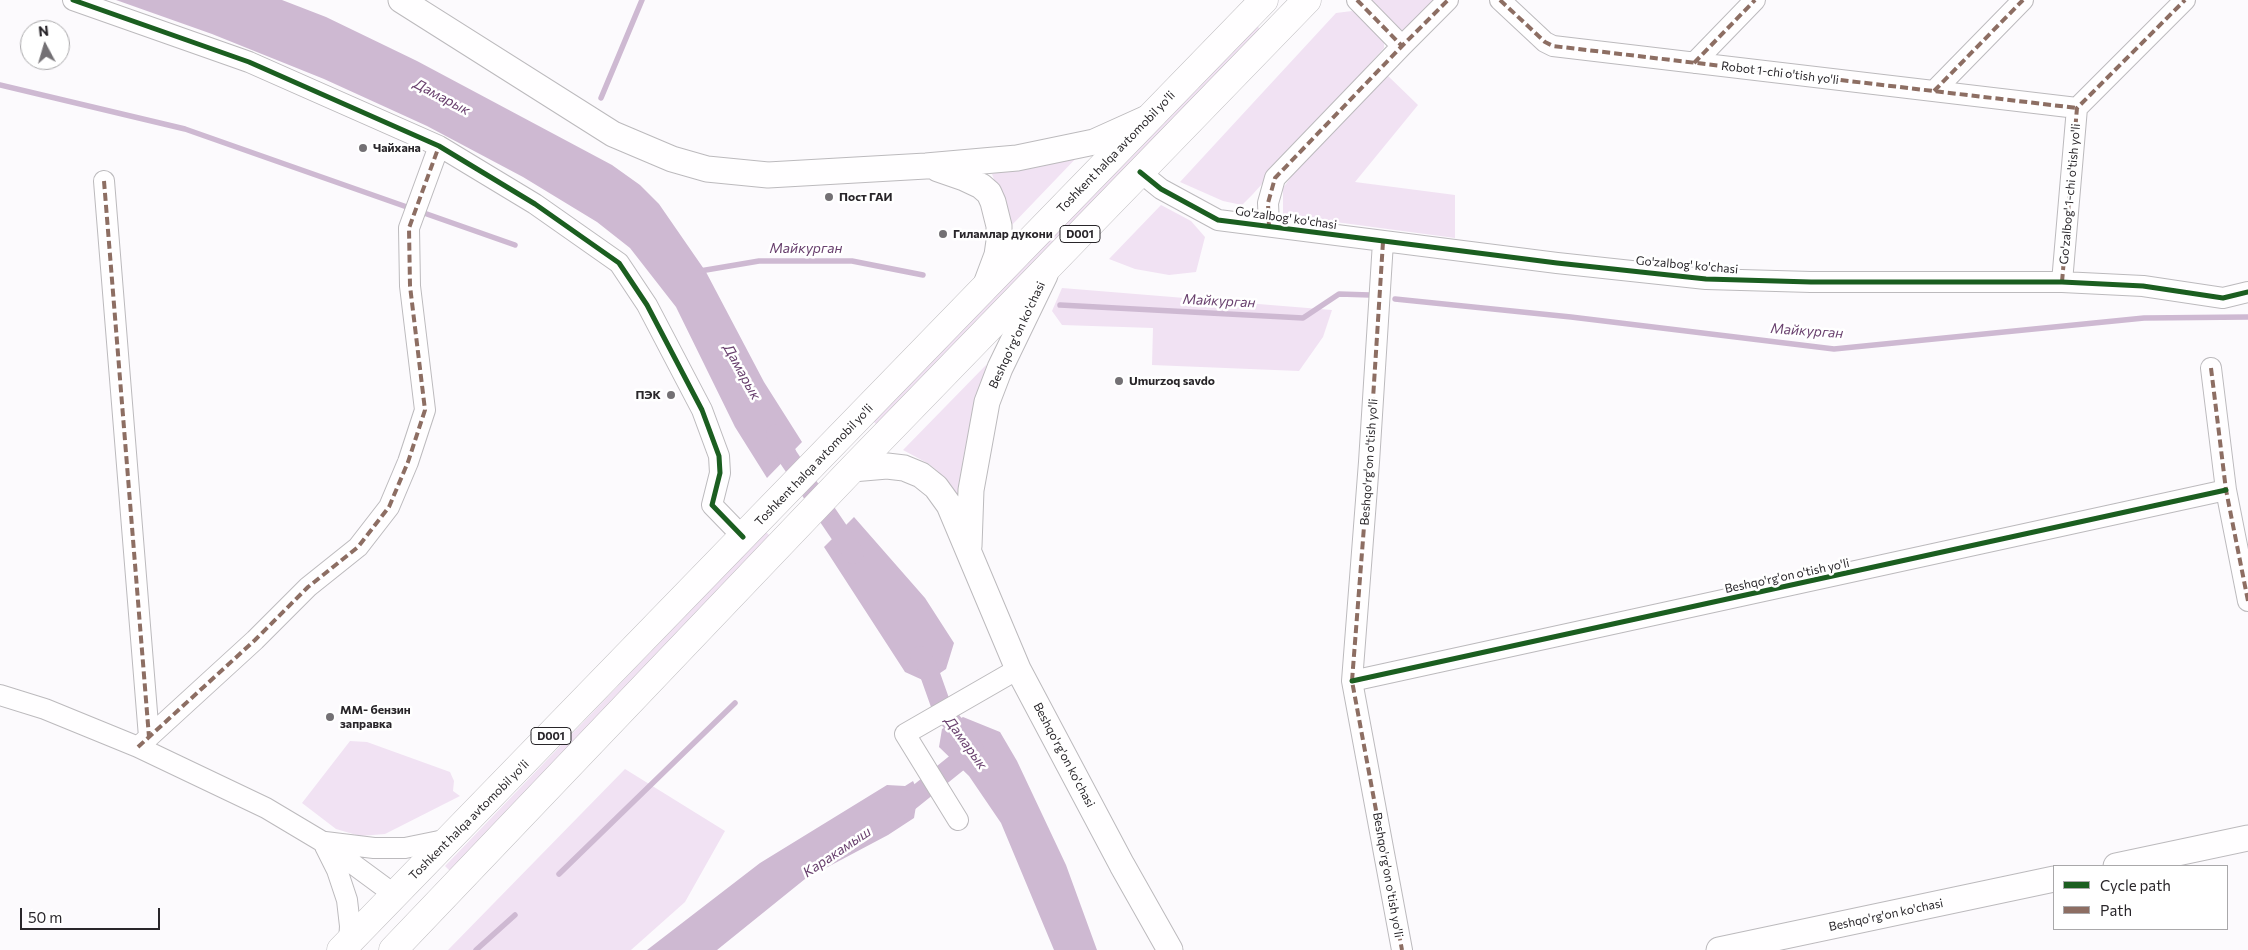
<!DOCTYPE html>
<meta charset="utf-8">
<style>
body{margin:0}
#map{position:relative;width:2248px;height:950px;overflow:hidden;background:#fcfafd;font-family:Commissioner,sans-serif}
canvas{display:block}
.legend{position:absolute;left:2053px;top:865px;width:175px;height:65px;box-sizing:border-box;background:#fff;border:1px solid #a9a8aa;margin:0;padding:6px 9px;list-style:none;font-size:15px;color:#29262a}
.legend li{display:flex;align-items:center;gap:10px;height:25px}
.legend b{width:25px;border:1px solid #a9a8aa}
.north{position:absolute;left:20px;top:20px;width:50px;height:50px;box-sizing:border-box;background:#fff;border:1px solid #a9a8aa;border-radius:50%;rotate:354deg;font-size:14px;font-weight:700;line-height:20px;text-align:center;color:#29262a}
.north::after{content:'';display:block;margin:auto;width:18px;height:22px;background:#737074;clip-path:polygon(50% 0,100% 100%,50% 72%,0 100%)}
.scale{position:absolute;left:20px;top:908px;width:140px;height:22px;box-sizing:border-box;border:2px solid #29262a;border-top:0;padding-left:6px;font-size:15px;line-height:18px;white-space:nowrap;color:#29262a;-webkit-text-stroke:4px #fff;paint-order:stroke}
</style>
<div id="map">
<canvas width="2248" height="950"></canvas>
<ul class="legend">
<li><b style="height:6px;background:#1b5e20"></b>Cycle path</li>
<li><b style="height:6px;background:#8d6e63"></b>Path</li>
</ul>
<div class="north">N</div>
<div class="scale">50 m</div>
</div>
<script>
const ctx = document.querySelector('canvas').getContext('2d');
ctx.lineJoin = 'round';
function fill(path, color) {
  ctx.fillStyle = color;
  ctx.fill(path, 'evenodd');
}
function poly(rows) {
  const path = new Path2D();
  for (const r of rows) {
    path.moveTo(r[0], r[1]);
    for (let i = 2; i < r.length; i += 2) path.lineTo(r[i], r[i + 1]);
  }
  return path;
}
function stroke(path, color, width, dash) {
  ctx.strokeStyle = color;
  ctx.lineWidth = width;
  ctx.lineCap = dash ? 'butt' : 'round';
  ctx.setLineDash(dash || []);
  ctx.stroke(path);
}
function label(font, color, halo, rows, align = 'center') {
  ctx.font = font + ' Commissioner,sans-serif';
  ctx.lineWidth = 5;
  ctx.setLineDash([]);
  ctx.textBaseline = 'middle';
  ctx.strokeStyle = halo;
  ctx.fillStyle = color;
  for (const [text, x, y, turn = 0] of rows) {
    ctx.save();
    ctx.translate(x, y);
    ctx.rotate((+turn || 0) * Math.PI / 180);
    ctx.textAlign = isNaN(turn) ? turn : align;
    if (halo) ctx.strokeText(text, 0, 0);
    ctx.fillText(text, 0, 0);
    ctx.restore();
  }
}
fill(poly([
 [1366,0,1433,0,1402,33],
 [1352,11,1366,20,1384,37,1384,48,1253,194,1242,205,1223,201,1180,182,1336,13],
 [1255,24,1263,32,881,429,873,421],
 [1384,72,1418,105,1355,182,1455,195,1455,238,1283,215,1283,188,1306,156],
 [1081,153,1011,226,992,174],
 [1161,205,1191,221,1205,237,1196,272,1169,275,1135,269,1109,259],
 [1062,288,1332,310,1323,337,1299,371,1152,365,1153,328,1062,325,1052,311],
 [987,364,974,409,964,455,959,498,944,477,929,464,903,450],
 [766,532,774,540,453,874,445,866],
 [350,741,367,742,450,772,454,781,453,791,460,796,385,834,360,836,336,829,302,803],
 [625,769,725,831,685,902,631,950,448,950]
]), '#f1e2f3');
fill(poly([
 [116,0,282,0,326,17,417,61,612,165,640,185,659,204,706,272,764,382,802,442,767,478,735,427,676,307,630,248,597,222,523,177,427,126,324,79,212,34],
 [854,517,925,598,954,643,946,669,927,682,905,672,824,547],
 [963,717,1000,732,1017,761,1066,865,1097,950,1054,950,1001,823,969,776,939,747,942,729],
 [913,781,923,802,916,806,914,818,888,835,805,879,717,950,647,950,760,863,887,785,905,786]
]), '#ceb9d2');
stroke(poly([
 [0,85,185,129,515,245],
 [601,98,642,0],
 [700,271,759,261,852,261,923,275],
 [1395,299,1571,317,1834,349,2144,318,2248,317],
 [1060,305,1303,318,1339,294,1370,295],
 [559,874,735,703],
 [476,950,515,915]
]), '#ceb9d2', 5.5);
stroke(poly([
 [776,434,788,457,854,554],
 [920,656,927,666,943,711,969,743],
 [897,811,974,749]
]), '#ceb9d2', 20);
const minor = poly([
 [73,0,249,62,439,146,535,204,619,263,647,305,702,410,719,456,720,473,712,505,743,537],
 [1357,0,1402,46],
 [1500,0,1545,42,1553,46,2077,108],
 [1694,63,1755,0],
 [1934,91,2023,0],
 [1140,172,1161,189,1218,220,1557,263,1706,279,1811,282,2062,282,2143,286,2223,298,2248,292],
 [104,181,149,737],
 [1269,226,1268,203,1275,178,1402,46,1448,0],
 [1383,242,1369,462,1352,681,1402,950],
 [2062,282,2077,108,2185,0],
 [2211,368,2226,490,2248,601],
 [1352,681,2226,490],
 [0,695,45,709,138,747,266,808,323,842,395,895],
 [138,747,255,640,308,587,358,547,389,507,408,462,425,410,410,286,409,228,439,146],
 [958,820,905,734,1018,669],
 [325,842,374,848,405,848,449,839],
 [325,846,337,870,347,900,350,926,349,943]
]);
const major = poly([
 [401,0,613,134,672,159,707,169,768,175,926,166,1017,158,1094,142,1145,119],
 [938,169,964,178,981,186,989,193,993,202,999,226,999,241,997,255,985,287],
 [852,469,887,466,904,468,921,475,936,487,949,505,1018,669,1122,865,1170,950],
 [969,546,971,490,987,402,1000,368,1045,275],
 [2116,866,2248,838],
 [1719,950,2054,879]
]);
const highway = poly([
 [341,950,1264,0],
 [393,950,852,469,1307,0]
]);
stroke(minor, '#bcbabd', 22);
stroke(major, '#bcbabd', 27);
stroke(highway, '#bcbabd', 29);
stroke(minor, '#fffeff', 20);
stroke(major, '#fffeff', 25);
stroke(highway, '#fffeff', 28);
stroke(poly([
 [1357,0,1402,46],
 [1500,0,1545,42,1553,46,2077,108],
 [1694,63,1755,0],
 [1934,91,2023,0],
 [104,181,149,737],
 [1269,226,1268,203,1275,178,1402,46,1448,0],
 [1383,242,1369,462,1352,681,1402,950],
 [2062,282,2077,108,2185,0],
 [2211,368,2226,490,2248,601],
 [138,747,255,640,308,587,358,547,389,507,408,462,425,410,410,286,409,228,439,146]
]), '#8d6e63', 4, [8, 4]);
stroke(poly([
 [73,0,249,62,439,146,535,204,619,263,647,305,702,410,719,456,720,473,712,505,743,537],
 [1140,172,1161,189,1218,220,1557,263,1706,279,1811,282,2062,282,2143,286,2223,298,2248,292],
 [1352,681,2226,490]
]), '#1b5e20', 5);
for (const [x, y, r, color] of [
 [363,148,5,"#737074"],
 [829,197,5,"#737074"],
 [943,234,5,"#737074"],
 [1119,381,5,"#737074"],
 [671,395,5,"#737074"],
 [330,717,5,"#737074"]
]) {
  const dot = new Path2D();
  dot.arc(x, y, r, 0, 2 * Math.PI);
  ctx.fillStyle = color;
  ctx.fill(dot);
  stroke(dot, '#fff', 2);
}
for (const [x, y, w] of [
 [1080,234,40],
 [551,736,40]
]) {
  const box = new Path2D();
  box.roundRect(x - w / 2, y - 8.5, w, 17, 4);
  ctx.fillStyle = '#fff';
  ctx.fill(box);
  stroke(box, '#29262a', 1);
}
label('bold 11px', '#29262a', null, [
 ["D001",1080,234],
 ["D001",551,736]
]);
label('12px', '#29262a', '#fff', [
 ["Robot 1-chi o'tish yo'li",1780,73,7],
 ["Toshkent halqa avtomobil yo'li",1116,152,-46],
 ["Go'zalbog' 1-chi o'tish yo'li",2070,194,-85],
 ["Go'zalbog' ko'chasi",1286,218,8],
 ["Go'zalbog' ko'chasi",1687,265,5],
 ["Beshqo'rg'on ko'chasi",1017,335,-65],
 ["Beshqo'rg'on o'tish yo'li",1369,462,-86],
 ["Toshkent halqa avtomobil yo'li",814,465,-46],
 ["Beshqo'rg'on o'tish yo'li",1787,576,-12],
 ["Beshqo'rg'on ko'chasi",1064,755,62],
 ["Toshkent halqa avtomobil yo'li",469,820,-45],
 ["Beshqo'rg'on o'tish yo'li",1388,875,80],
 ["Beshqo'rg'on ko'chasi",1886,915,-12]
]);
label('bold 12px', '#29262a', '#fff', [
 ["Чайхана",373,148],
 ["Пост ГАИ",839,197],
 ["Гиламлар дукони",953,234],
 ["Umurzoq savdo",1129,381],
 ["ПЭК",661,395,"right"],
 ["ММ- бензин",340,710],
 ["заправка",340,724]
], 'left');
label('italic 14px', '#683f6d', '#fff', [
 ["Дамарык",442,97,28],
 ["Майкурган",806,248],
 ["Майкурган",1219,301,3],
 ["Майкурган",1807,331,4],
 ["Дамарык",742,372,61],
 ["Дамарык",966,743,54],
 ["Каракамыш",837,852,-34]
]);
</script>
